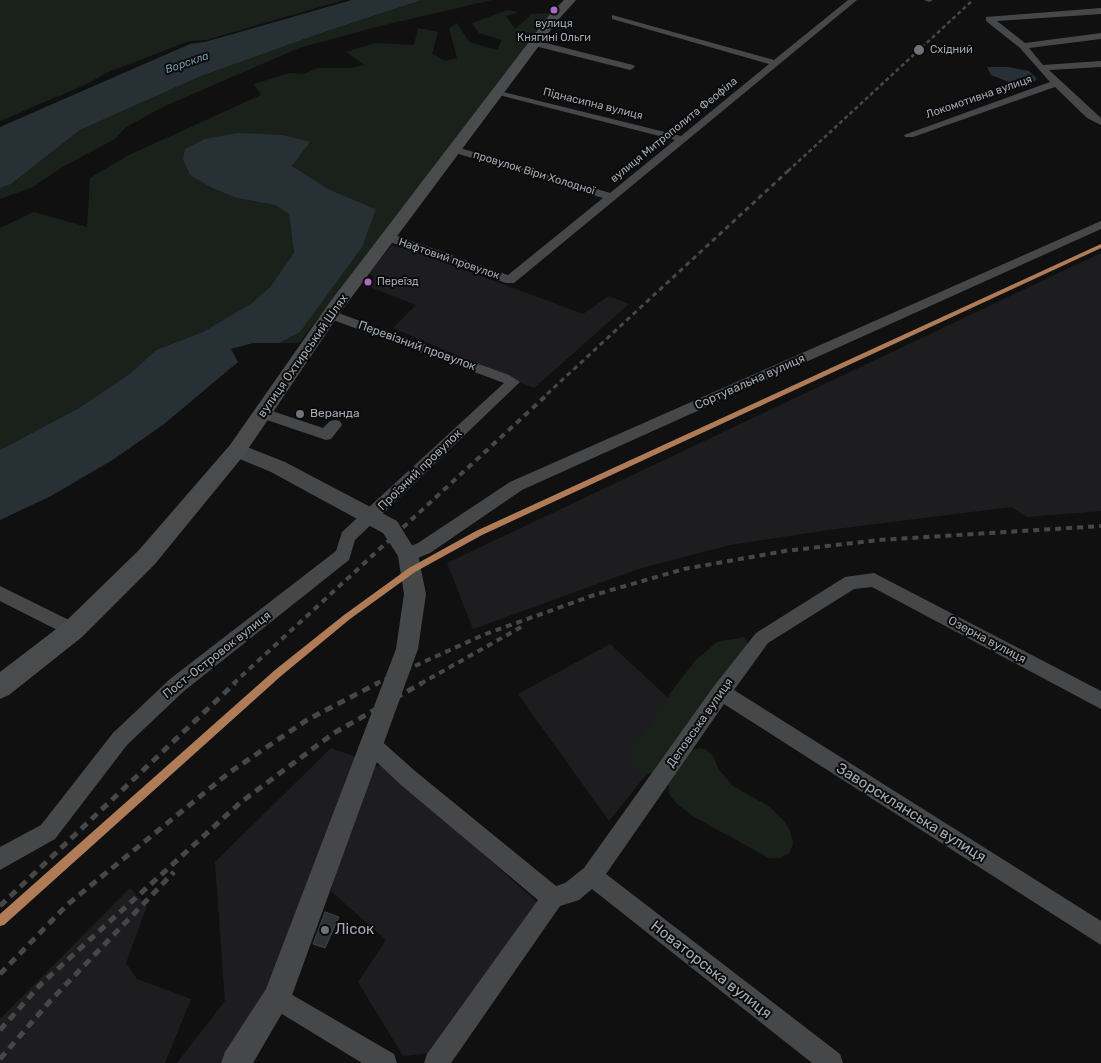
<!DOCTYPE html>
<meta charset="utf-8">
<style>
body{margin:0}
canvas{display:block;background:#101010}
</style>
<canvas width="1101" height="1063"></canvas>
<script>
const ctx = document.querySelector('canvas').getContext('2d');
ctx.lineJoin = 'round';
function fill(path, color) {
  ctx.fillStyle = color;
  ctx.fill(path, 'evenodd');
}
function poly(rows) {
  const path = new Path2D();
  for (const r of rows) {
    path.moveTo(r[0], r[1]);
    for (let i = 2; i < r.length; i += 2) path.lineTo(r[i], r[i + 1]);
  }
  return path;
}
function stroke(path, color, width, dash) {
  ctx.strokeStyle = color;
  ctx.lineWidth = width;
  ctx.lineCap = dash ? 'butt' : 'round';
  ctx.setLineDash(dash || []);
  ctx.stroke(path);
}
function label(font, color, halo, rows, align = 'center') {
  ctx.font = font + ' Rubik,sans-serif';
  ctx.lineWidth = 4;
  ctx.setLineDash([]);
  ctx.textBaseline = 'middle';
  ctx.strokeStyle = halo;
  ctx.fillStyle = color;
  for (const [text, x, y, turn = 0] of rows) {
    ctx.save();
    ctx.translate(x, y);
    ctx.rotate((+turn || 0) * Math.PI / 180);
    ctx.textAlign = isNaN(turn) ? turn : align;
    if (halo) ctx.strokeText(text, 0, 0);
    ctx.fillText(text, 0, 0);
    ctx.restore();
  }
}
fill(poly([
 [392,245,414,251,583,314,609,296,629,304,534,388,393,328,416,305,365,285,374,277,369,274],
 [1101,253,1101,511,1027,517,1011,507,828,530,730,545,638,569,473,629,447,563],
 [610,644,691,719,609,821,518,694],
 [331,748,356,757,264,998,221,1063,177,1063,225,1001,215,862],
 [383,765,538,903,433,1053,403,1056,358,982,386,940,331,891,366,769],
 [130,888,147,906,126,963,137,979,191,999,165,1063,0,1063,0,1019]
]), '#1d1d1f');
fill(poly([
 [0,0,344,0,206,40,189,41,106,73,87,84,0,121],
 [422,0,492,0,380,26,299,48,165,106,126,127,115,139,64,166,33,187,0,199,0,188,11,184,80,130,201,76,327,31],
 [508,10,519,12,506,16,515,29,532,14,552,13,299,343,253,343,279,343,376,209,330,190,292,166,309,142,183,160,190,175,212,188,237,198,275,205,289,214,294,253,270,287,252,303,203,332,156,350,131,373,79,408,0,450,0,228,34,212,87,227,90,178,129,155,261,95,254,84,289,73,303,74,318,68,350,68,365,65,346,52,375,43,414,45,418,28,438,32,432,54,446,61,457,58,449,28,457,23,469,42,497,50,502,40,479,33,472,23],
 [744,637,751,647,659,771,649,774,637,770,630,759,630,748,651,724,673,689,696,660,717,642],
 [700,748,705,749,713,756,719,770,733,786,770,807,785,822,790,831,793,843,790,852,780,858,769,858,694,817,676,803,669,794,668,783,690,750]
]), '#1a201a');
fill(poly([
 [352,0,422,0,327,31,201,76,80,130,11,184,0,188,0,127,190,44,205,42],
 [987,67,1008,67,1029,71,1037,79,1030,85,1009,82,991,75],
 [237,133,283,135,310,142,292,166,330,190,376,209,362,247,300,332,279,343,253,343,231,349,238,362,164,424,114,459,51,496,0,520,0,450,79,408,131,373,156,350,203,332,252,303,270,287,294,253,289,214,275,205,237,198,212,188,190,175,183,160,185,149,205,139]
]), '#273135');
const building = poly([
 [325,912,339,917,325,948,313,944,325,912]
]);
fill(building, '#303133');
stroke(building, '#3f4244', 1);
fill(poly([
 [848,0,857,0,514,283,506,283,384,240,382,237,388,233,392,234,508,275,603,198,452,152,452,148,460,148,610,193,675,140,495,94,495,90,681,136,769,64,612,19,612,15,774,60,848,0],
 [924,0,933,0,929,2,924,0],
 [1101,8,1101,14,997,21,1025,43,1101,33,1101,39,1029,48,1043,65,1101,61,1101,67,1049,70,1101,118,1101,125,1087,118,1055,87,913,137,905,137,904,135,1050,82,1020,48,986,21,986,17,1101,8],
 [534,40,633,65,635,67,630,70,531,45,531,41,534,40],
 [1101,221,1101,229,522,490,430,553,408,562,402,560,400,555,402,550,418,543,510,482,1101,221],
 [330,310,509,375,520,382,355,540,349,560,184,691,127,745,55,839,0,870,0,847,41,825,113,733,170,679,336,551,342,532,504,383,325,317,323,314,325,311,330,310],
 [263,408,323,428,330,421,335,420,340,421,342,425,331,439,326,440,258,417,256,413,258,409,263,408],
 [874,573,1101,691,1101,709,872,587,854,589,768,643,734,690,1101,921,1101,945,724,704,606,874,840,1054,843,1063,812,1063,592,889,579,900,560,906,451,1063,424,1063,427,1054,538,900,401,785,363,749,360,743,363,737,370,734,377,737,415,771,556,886,565,883,584,868,714,686,756,633,845,577,874,573],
 [0,586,79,625,82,630,79,635,73,638,67,635,0,601,0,586],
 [277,986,394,1054,397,1063,362,1063,269,1006,265,998,269,990,277,986]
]), '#454749');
fill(poly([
 [237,443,285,462,397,521,418,555,426,594,418,649,291,998,253,1063,221,1063,225,1052,266,989,396,649,404,594,398,556,383,533,271,472,230,455,228,450,230,445,237,443]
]), '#454749');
fill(poly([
 [564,0,576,0,559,19,342,310,244,455,155,564,82,637,9,695,0,699,0,672,64,623,139,550,230,445,330,302,551,13,564,0]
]), '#494b4d');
stroke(poly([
 [788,171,973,0]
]), '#454749', 2.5, [4, 3]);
stroke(poly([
 [547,394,789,170]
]), '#454749', 3, [5, 4]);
stroke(poly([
 [233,684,549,393],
 [375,684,483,635,594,595,684,569,785,551,879,540,1101,526],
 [420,684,523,626]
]), '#454749', 4, [6, 5]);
stroke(poly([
 [0,906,235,683],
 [0,974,68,904,230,772,307,720,378,683],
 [0,1030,40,985,241,802,334,733,422,683],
 [0,1059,51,1000,174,872]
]), '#454749', 5, [8, 6]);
fill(poly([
 [1101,244,1101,248,482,535,415,572,350,619,281,676,4,925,0,926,0,914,275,670,344,615,409,568,476,531,1101,244]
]), '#b07c57');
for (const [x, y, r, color] of [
 [554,10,4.5,"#ac68c9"],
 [919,50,6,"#6e7379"],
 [368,282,4.5,"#ac68c9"],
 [300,414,5,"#6e7379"],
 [325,930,5,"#6e7379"]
]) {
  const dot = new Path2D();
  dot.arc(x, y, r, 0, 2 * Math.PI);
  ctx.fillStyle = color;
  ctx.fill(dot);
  stroke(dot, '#0b0b0c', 2);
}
label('11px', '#a1a9b2', '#0b0b0c', [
 ["вулиця",554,24],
 ["Княгині Ольги",554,38],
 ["Переїзд",377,282,"left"]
]);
label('11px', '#a1a9b2', '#0b0b0c', [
 ["Східний",930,50]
], 'left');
label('italic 11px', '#779cad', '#0b0b0c', [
 ["Ворскла",187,63,-19]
]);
label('11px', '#a1a9b2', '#0b0b0c', [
 ["Локомотивна вулиця",979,97,-19],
 ["Піднасипна вулиця",593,104,14],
 ["вулиця Митрополита Феофіла",674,130,-39],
 ["провулок Віри Холодної",534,173,17],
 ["Нафтовий провулок",449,259,19]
]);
label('12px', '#a1a9b2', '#0b0b0c', [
 ["Перевізний провулок",417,346,20],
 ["вулиця Охтирський Шлях",303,356,-55],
 ["Сортувальна вулиця",750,382,-24],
 ["Проїзний провулок",420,470,-44],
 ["Озерна вулиця",987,640,28],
 ["Пост-Островок вулиця",217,655,-38],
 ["Деповська вулиця",700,723,-55]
]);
label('12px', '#a1a9b2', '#0b0b0c', [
 ["Веранда",310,414]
], 'left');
label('15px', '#a1a9b2', '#0b0b0c', [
 ["Заворсклянська вулиця",911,813,32],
 ["Новаторська вулиця",711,970,38]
]);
label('15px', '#a1a9b2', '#0b0b0c', [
 ["Лісок",335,930]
], 'left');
</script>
